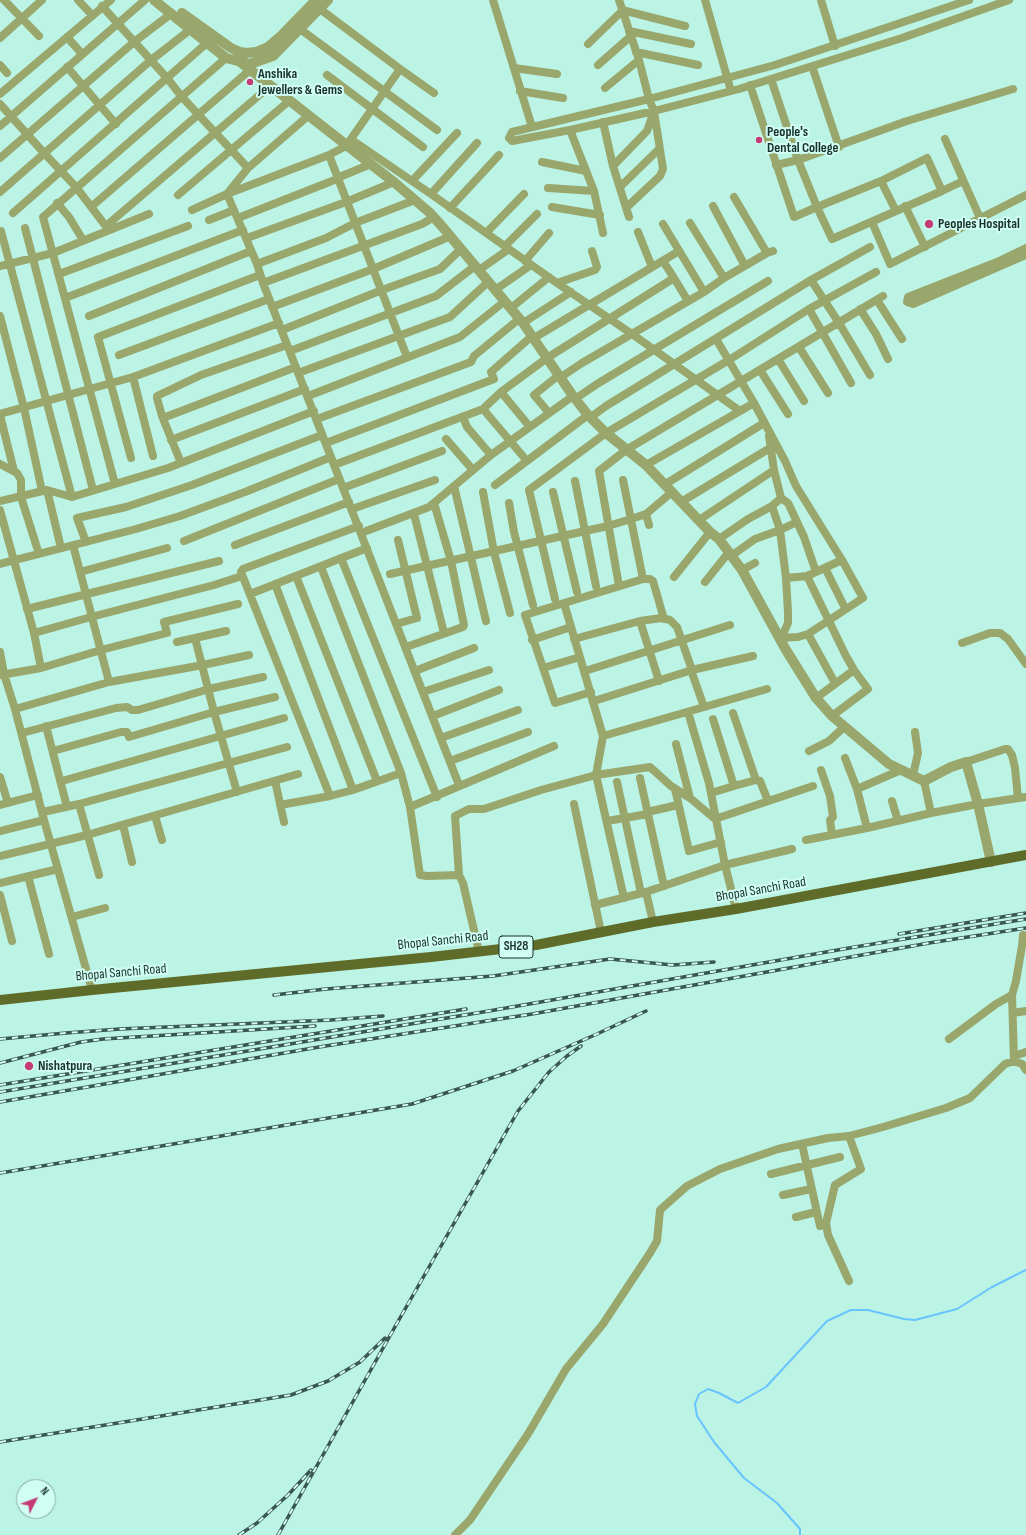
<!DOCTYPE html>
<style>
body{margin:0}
#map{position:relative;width:1026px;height:1535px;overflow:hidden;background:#bbf3e5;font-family:"Sofia Sans Condensed",sans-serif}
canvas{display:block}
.north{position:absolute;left:16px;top:1479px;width:40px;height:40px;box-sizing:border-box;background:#d1fef3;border:1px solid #88aca3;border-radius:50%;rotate:48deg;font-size:11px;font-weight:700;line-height:16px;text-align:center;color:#1a312c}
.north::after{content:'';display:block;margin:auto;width:14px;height:18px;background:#c43b76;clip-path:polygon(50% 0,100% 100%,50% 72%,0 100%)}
</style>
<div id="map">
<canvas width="1026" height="1535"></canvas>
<div class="north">N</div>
</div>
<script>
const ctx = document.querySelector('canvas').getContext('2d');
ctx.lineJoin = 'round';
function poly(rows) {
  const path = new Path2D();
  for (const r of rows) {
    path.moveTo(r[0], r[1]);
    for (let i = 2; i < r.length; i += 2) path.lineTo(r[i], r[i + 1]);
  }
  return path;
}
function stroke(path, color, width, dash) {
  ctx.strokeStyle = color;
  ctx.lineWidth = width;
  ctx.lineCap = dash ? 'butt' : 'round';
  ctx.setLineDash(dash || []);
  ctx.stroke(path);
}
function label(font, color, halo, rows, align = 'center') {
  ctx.font = font + ' "Sofia Sans Condensed",sans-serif';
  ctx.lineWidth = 4;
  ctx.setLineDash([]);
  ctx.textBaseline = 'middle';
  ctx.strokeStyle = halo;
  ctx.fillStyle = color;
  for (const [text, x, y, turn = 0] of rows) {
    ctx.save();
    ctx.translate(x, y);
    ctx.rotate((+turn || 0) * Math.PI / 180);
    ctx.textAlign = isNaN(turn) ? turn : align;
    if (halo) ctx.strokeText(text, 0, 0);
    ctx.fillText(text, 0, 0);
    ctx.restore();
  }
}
stroke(poly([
 [800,1535,800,1529,777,1503,744,1478,714,1442,697,1416,695,1404,699,1394,708,1389,719,1393,738,1403,766,1387,827,1321,851,1310,868,1310,904,1319,915,1320,957,1309,992,1287,1026,1270]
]), '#69c4fd', 2);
stroke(poly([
 [4,0,39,36],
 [78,0,92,15],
 [493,0,532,127],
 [619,0,639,60,649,99,654,111,663,169,660,176,627,207],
 [705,0,731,91],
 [821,0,835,46],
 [969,0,775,65,649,99,512,132,509,138,512,141,570,130,654,111,739,89,902,38,1009,0],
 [102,6,167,78,182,97,248,168],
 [320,9,400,69,434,93],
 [622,10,685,26],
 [300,29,437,130],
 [629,31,691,44],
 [67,37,82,54],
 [0,38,42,0],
 [588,44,622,11],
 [636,52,698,65],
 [0,65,7,73],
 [598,65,631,36],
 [812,66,839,147],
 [67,67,116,124],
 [514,68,557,74],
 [327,75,423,147],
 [750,85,794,217,817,207,798,160,771,79],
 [605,88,639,60],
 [520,91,563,98],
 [0,94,111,0],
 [0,104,44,153,76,187,108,229],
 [308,116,248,168,227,194,257,264,263,283,459,785],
 [603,122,613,166,629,217],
 [0,126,145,0],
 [570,130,594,191,603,233],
 [945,139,980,218],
 [352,140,431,194,557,283,632,334,740,411],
 [329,155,407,357],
 [0,158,134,42,172,13],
 [542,162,586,171],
 [776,165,798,160,907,121,1013,89],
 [613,166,647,131,653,114],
 [337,178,371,164],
 [412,181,457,133],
 [881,181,896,211],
 [620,187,659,149],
 [548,188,594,191],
 [942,191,832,239,817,207,881,181,927,158,942,191,963,181],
 [0,192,150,61,191,29],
 [431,194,477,143],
 [178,195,289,101],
 [734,197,767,253],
 [57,203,69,217,83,240],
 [713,206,745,266],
 [905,206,925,247],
 [91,207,250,70],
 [552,207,600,215],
 [450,208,499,155],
 [192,210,227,194,329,155,346,146,400,69],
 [13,213,208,42],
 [238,218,337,179],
 [209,220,234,210],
 [872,222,890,264,1026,195],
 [690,223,724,278],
 [663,224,704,292],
 [106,226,270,86],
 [25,228,93,490],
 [1,231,72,497],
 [638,232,652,267],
 [486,233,524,194],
 [247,238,346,202,394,182],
 [505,246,537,214],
 [1026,248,997,262,908,297,907,302,913,304,1026,255],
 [525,261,549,233],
 [257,264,326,238,355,223,415,200],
 [0,266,53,253,149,214],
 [479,270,509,249],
 [59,274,188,226],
 [674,278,688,301],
 [811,280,839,323,870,375],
 [263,283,422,224,434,217],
 [557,283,595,270,597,267,592,251],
 [495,290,531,265],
 [65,298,243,230],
 [877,300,902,339],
 [272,307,373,269,451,236],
 [511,308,549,277],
 [809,309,851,383],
 [860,309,876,334,888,359],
 [0,316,24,408,42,491],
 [89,316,251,251],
 [523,323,571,292],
 [282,330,382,290,440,269,461,249],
 [534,338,679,251],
 [716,339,754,403,785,461,796,486,842,560,863,598,808,634],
 [799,347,828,393],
 [290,351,436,296,475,266],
 [119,355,269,299],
 [778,359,804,401],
 [760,370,788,414],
 [298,373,450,317,488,282],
 [133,377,153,456],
 [561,377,582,363,704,292,724,278,767,253,773,251],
 [501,392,530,427],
 [308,396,460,337,505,301],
 [575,399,597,384,768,281],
 [483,409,527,461],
 [549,413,534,395,559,375],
 [0,414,133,377,279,323],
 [0,415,14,471],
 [463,417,467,427,491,455],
 [591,417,606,406,811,280,870,247],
 [163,418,296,367],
 [317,419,471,362,474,356,519,319],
 [769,436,774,470,781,498,772,506,780,530,786,578,788,612,788,623,784,632,779,638],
 [446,439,473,470],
 [171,440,305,389],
 [326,443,494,379,491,372,532,336],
 [131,458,98,337,260,275],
 [181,463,162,416,157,398,157,396,201,375,287,345],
 [0,464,17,473,21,480,21,497,39,554],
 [334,465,483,409,501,392,547,358,674,278,663,261],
 [646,465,754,403],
 [623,480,643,579],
 [575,481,596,586],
 [115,484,43,217,226,58],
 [495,485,588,415],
 [664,485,764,423],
 [454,486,486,621],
 [343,488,442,451],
 [47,490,61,548],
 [483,492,494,552,510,613],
 [553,492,577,592],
 [781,498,788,503,790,507,804,537,816,572],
 [0,501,47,490,72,497,168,468,314,411],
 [681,502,770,448],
 [509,503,514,532,533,605],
 [352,509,435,480],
 [0,510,34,633,41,668],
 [414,514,444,633],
 [646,514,649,525],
 [699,520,774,470],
 [359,526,243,569,241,572,330,796,353,790,401,773,410,807,420,875,427,876,459,875,463,883,479,952],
 [361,533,429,507,491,455,573,396],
 [719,539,748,519,772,506],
 [184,541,339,479],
 [86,542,77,518,126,507,192,485,322,435],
 [73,545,109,682],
 [235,545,349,502],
 [731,556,755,539,780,530,797,522],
 [341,558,437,797],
 [0,564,136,529,180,516,245,492,331,457],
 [321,567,401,773],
 [825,568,845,608],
 [742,570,755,563],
 [80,572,167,548],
 [390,574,608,526,631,519,646,514,672,492],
 [296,576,377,781],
 [807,576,846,656,854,670,868,689,832,716],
 [674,577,710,532],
 [786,578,807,576,842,560],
 [705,582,729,552],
 [275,584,353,790],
 [619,586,599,471,626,450,883,296],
 [250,594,367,548],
 [555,599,529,490,606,433,729,360,809,309,876,272],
 [564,603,603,736,596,775,624,898],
 [27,609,219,561],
 [640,621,659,681],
 [396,624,417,618,398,540],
 [34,633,91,617,214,585,242,576],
 [195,638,226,631],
 [779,638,798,637,808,634,835,683],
 [574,639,640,621,661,618,670,620,677,627,692,670],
 [532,640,571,627],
 [177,642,195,638,214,712,237,792],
 [962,643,990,633,1000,633,1008,639,1026,664],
 [406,647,463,627,464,625,451,561,434,503],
 [0,652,4,674,15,709,44,820,92,990],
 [543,668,580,657],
 [691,670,704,707],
 [415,671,474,648],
 [585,671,730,625],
 [1,675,41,668,101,650,167,633,164,622,238,604],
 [423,692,489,670],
 [591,692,555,703,525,615,643,579,650,579,653,581,664,619],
 [816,698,854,670],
 [594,701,692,670,753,656],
 [15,709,109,682,203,665,249,655],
 [688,712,709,783,725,865,736,909],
 [733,713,756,780,734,786],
 [433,716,499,690],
 [46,726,67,807],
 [22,733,116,708,127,707,132,710,138,710,209,689,263,677],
 [603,736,767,689],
 [441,738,518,710],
 [676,744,690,798,715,819,813,786],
 [53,751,121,732,127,732,129,737,214,712,275,697],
 [809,751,829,741,844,727],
 [845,758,857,789,867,828],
 [450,761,528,732],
 [966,762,1005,749,1008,749,1012,755,1015,768,1018,798],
 [821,770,830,796,833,817,830,820,832,835],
 [913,775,918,753,915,732],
 [0,777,8,803],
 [640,778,664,886],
 [756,780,760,781,768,801],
 [62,781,284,718],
 [275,781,284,822],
 [924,781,931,813],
 [617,782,641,893],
 [675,789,689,851,721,842],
 [857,789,901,770],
 [711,793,734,786,713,719],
 [892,801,898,821],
 [79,804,99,875],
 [574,804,601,932],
 [0,805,38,795],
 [280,805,330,796],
 [410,807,554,746],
 [43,812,79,804,287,747],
 [647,812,678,805],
 [155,816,162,840],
 [607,821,648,814],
 [123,825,132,862],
 [0,831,44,820],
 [806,840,867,828,931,813,978,804,1026,797],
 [0,856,87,835,298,774],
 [459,875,455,816,469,809,484,809,541,790,596,775,650,767,671,786,690,798],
 [28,876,49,954],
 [0,883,58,869],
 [646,892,653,922],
 [0,895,12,941],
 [595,905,646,892,725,865,792,849],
 [72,917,105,908],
 [1013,1013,1026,1011],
 [949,1039,996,1004,1012,995],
 [1014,1056,1026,1052],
 [1014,1061,1012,995,1016,981,1022,946,1023,935],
 [802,1144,820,1226],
 [771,1174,840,1157],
 [783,1195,811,1189],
 [796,1217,816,1212],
 [849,1281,828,1235,826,1223,835,1185,861,1169,849,1136],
 [455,1535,470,1520,528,1434,566,1369,603,1324,650,1253,657,1241,660,1210,687,1186,720,1169,778,1149,828,1138,849,1136,883,1127,946,1108,970,1098,1005,1064,1014,1061,1022,1064,1026,1070]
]), '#99a66c', 8);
stroke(poly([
 [154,0,226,58,250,64,273,56,328,0],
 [182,13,231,48,240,52,246,53,256,52,268,47,282,35,316,0],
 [239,61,395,183,429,212,440,224,523,323,573,396,588,415,606,433,646,465,710,532,719,539,742,570,786,650,816,698,832,716,889,764,924,781,951,767,966,762,978,804,991,862]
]), '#99a66c', 10);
stroke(poly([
 [0,1000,92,990,431,957,536,945,653,922,736,909,1026,855]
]), '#5f6b29', 10);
const rail = poly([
 [899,934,1026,913],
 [274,995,326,989,493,976,610,959,673,965,714,962],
 [0,1039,66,1033,120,1029,331,1020,383,1016],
 [0,1063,81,1042,103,1039,315,1026],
 [0,1085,466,1009],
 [0,1092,489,1011,855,947,1026,919],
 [0,1102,319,1047,532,1014,929,943,1026,928],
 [0,1173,412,1104,513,1071,597,1034,646,1011],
 [0,1442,291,1395,328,1381,360,1362,385,1338],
 [239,1535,257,1523,288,1495,311,1470],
 [278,1535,396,1325,518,1111,549,1072,567,1056,581,1046]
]);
stroke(rail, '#395650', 3.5);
stroke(rail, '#d1fef3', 2, [6]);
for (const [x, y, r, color] of [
 [250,82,4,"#c43b76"],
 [759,140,4,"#c43b76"],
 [929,224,5,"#c43b76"],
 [29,1066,5,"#c43b76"]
]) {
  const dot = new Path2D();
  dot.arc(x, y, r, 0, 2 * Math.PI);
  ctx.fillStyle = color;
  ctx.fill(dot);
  stroke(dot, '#d1fef3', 1.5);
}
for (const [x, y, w] of [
 [516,947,34]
]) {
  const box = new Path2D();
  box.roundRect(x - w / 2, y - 11, w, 22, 3);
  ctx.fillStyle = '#d1fef3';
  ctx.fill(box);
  stroke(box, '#1a312c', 1);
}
label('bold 13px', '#1a312c', null, [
 ["SH28",516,947]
]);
label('bold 14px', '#1a312c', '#d1fef3', [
 ["Anshika",258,74],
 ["Jewellers & Gems",258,90],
 ["People's",767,132],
 ["Dental College",767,148],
 ["Peoples Hospital",938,224],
 ["Nishatpura",38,1066]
], 'left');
label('14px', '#1a312c', '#d1fef3', [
 ["Bhopal Sanchi Road",761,890,-10],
 ["Bhopal Sanchi Road",443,941,-6],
 ["Bhopal Sanchi Road",121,973,-5]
]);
</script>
